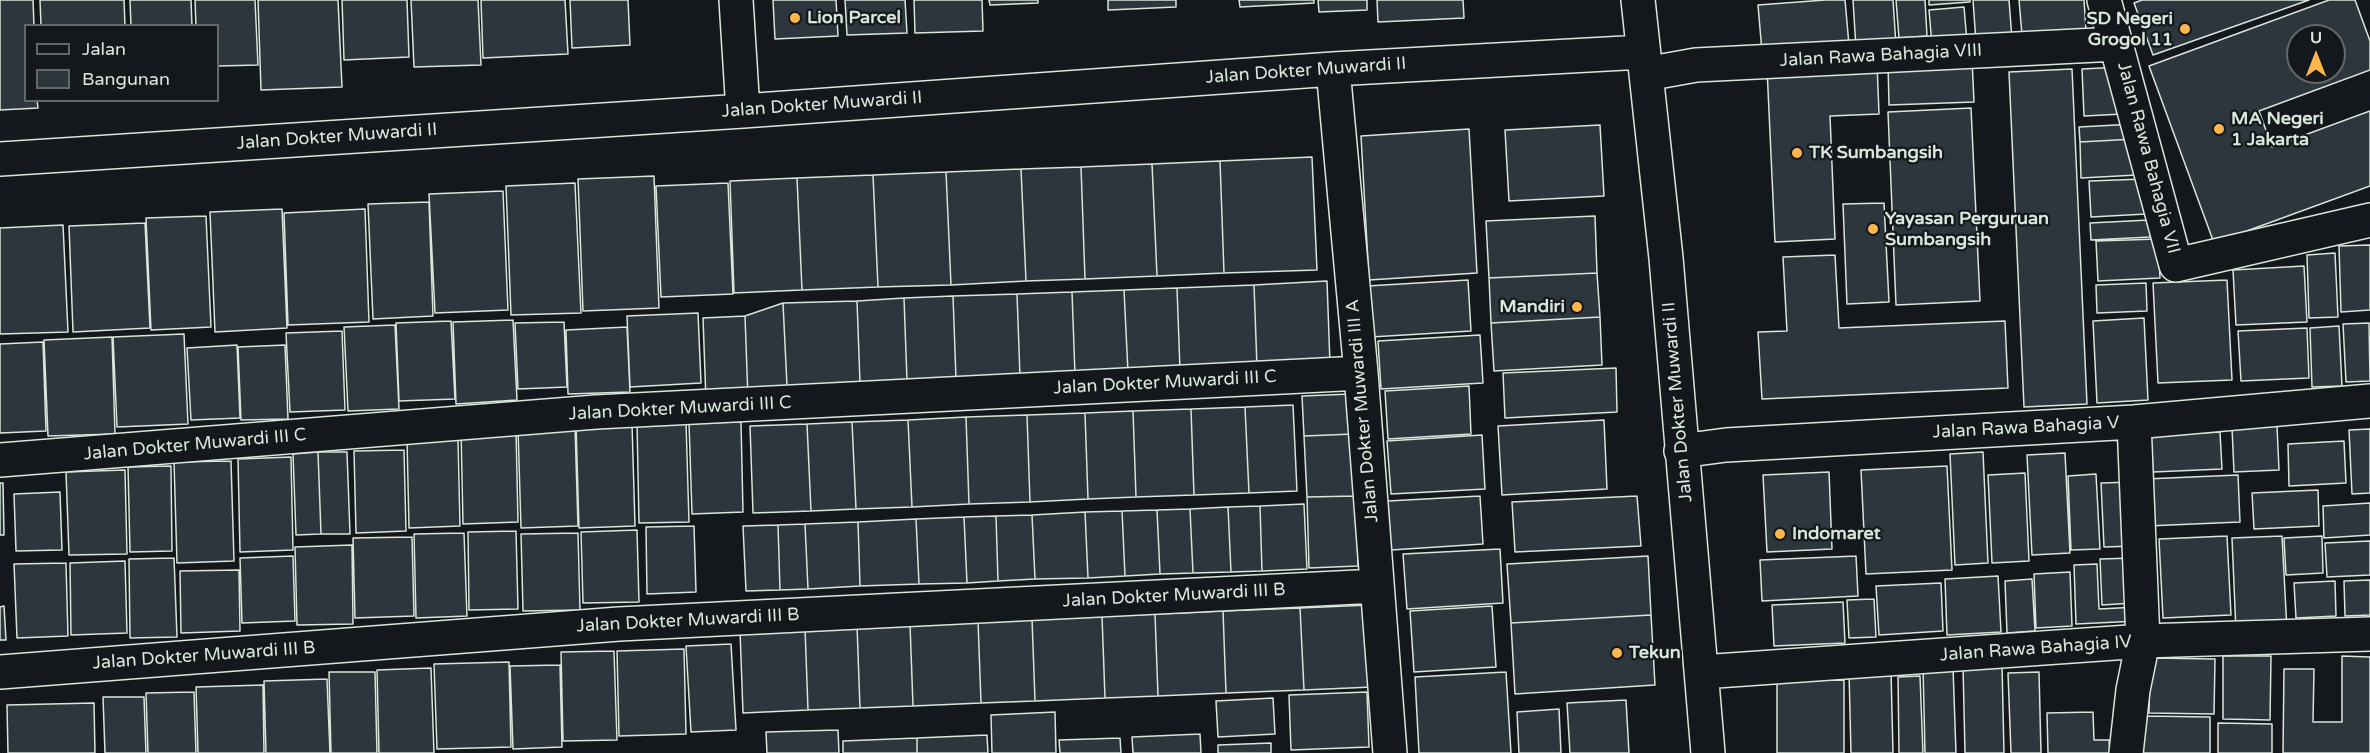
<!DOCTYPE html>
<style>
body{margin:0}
#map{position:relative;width:2370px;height:753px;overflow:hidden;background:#14181c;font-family:"Varela Round",sans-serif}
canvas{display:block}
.legend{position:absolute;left:24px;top:24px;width:195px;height:78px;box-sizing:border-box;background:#14181c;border:2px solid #626a69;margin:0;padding:8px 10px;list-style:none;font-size:18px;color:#d8e6dc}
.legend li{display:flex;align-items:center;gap:12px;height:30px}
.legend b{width:30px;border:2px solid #626a69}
.north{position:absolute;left:2286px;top:24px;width:60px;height:60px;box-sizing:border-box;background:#14181c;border:2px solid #626a69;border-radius:50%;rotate:0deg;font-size:16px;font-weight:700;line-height:24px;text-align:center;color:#d8e6dc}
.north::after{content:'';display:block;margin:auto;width:21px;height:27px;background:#ffb74d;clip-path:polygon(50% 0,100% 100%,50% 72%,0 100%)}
</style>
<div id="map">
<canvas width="2370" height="753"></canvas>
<ul class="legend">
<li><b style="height:8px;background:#14181c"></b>Jalan</li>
<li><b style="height:16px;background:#2c363c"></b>Bangunan</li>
</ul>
<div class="north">U</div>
</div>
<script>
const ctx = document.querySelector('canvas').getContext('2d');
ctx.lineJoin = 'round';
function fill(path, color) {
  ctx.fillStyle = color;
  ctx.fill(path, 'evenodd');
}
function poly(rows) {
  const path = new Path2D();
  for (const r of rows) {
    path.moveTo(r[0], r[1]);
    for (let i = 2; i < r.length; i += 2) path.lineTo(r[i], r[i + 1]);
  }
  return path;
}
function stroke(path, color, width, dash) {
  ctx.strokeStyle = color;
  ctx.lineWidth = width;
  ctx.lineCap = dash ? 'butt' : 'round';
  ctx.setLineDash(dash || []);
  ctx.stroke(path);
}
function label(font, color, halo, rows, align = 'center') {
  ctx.font = font + ' "Varela Round",sans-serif';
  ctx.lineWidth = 4.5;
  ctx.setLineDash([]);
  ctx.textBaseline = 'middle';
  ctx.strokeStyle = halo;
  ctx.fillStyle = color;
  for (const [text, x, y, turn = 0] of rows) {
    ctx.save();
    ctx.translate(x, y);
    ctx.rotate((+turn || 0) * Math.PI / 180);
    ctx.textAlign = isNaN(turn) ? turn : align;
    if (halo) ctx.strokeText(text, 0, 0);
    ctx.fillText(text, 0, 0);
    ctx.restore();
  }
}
const building = poly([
 [0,0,33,0,34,26,26,26,26,100,37,100,38,108,0,110,0,0],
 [40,0,124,0,125,26,41,26,40,0],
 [130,0,191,0,192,26,131,26,130,0],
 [195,0,255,0,258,65,218,66,218,26,196,26,195,0],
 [258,0,338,0,342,87,261,90,258,0],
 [342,0,407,0,409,57,344,60,342,0],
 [411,0,478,0,481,65,414,67,411,0],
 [481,0,565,0,568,54,483,58,481,0],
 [570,0,628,0,630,45,572,48,570,0],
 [773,0,836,0,838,36,775,39,773,0],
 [845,0,905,0,907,33,847,35,845,0],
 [914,0,982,0,983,31,915,33,914,0],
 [989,0,1038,0,1038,3,990,5,989,0],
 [1108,0,1176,0,1176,7,1108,10,1108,0],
 [1239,0,1314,0,1314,3,1240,7,1239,0],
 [1318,0,1367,0,1367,10,1319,12,1318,0],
 [1377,0,1463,0,1464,18,1378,22,1377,0],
 [1825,0,1845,0,1849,45,1762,52,1758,5,1825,0],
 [1853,0,1893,0,1896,45,1856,48,1853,0],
 [1896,0,1925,0,1927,36,1899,38,1896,0],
 [1929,0,1970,0,1970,2,1929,5,1929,0],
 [1973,0,2009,0,2012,39,1976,42,1973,0],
 [2019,0,2084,0,2086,30,2022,35,2019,0],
 [2142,0,2309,0,2153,55,2134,3,2142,0],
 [2329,0,2355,0,2370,41,2370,70,2259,111,2272,147,2370,111,2370,186,2214,243,2149,66,2329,0],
 [2298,36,2334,36,2334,72,2298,72,2298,36],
 [1964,7,1967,42,1932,45,1929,10,1964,7],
 [1972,59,1974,102,1889,105,1888,63,1972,59],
 [1877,63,1879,114,1830,116,1835,239,1775,242,1767,68,1877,63],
 [2121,67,2123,114,2084,116,2082,69,2121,67],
 [2072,69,2087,404,2024,407,2009,72,2072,69],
 [1971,108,1980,301,1896,305,1888,112,1971,108],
 [2134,124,2135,139,2080,142,2079,127,2134,124],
 [1600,125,1604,196,1509,201,1505,130,1600,125],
 [1469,129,1477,273,1369,280,1361,136,1469,129],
 [2135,139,2137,175,2081,178,2080,142,2135,139],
 [1312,157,1317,270,1224,273,1220,161,1312,157],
 [1220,161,1224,273,1157,276,1152,164,1220,161],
 [1152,164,1157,276,1085,279,1081,167,1152,164],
 [1081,167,1085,279,1026,281,1021,169,1081,167],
 [1021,169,1026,281,951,285,946,172,1021,169],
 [946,172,951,285,878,287,873,175,946,172],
 [873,175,878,287,802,290,797,178,873,175],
 [654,176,659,308,583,311,578,179,654,176],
 [797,178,802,290,734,293,730,181,797,178],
 [2144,179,2146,214,2091,217,2089,181,2144,179],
 [575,183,581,313,511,315,506,186,575,183],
 [728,183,733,294,661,297,656,186,728,183],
 [503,191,508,310,435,313,429,194,503,191],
 [429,202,433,316,373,319,368,204,429,202],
 [1884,203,1889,302,1847,304,1843,204,1884,203],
 [282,209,287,328,215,332,210,212,282,209],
 [365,209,369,322,288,325,284,213,365,209],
 [206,216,211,327,151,330,146,218,206,216],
 [1595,216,1597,273,1489,278,1486,221,1595,216],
 [2149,220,2150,237,2091,240,2090,223,2149,220],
 [145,223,150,328,73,332,69,226,145,223],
 [63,225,68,332,0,334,0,228,63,225],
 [2158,239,2160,278,2098,281,2096,241,2158,239],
 [2370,245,2370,310,2341,312,2339,246,2370,245],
 [2335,253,2338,317,2309,318,2307,255,2335,253],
 [1835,255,1839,328,2005,321,2008,388,1762,399,1758,332,1787,331,1783,257,1835,255],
 [2304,266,2307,322,2236,325,2233,270,2304,266],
 [1597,273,1600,317,1491,323,1489,278,1597,273],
 [1468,280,1471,331,1371,337,1367,286,1468,280],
 [2227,280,2232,380,2158,383,2153,283,2227,280],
 [1327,281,1330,364,1257,367,1254,285,1327,281],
 [2146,283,2147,311,2097,313,2096,285,2146,283],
 [1254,285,1257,367,1180,370,1177,288,1254,285],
 [1177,288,1180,370,1128,372,1124,290,1177,288],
 [1124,290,1128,372,1075,375,1072,292,1124,290],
 [1072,292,1075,375,1020,377,1017,294,1072,292],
 [1017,294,1020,377,956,379,953,296,1017,294],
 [953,296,956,379,907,381,904,298,953,296],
 [904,298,907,381,860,383,857,301,904,298],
 [857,301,860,383,787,386,783,303,857,301],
 [783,303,787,386,748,399,745,316,783,303],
 [698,313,701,383,630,387,627,316,698,313],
 [745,316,748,399,706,401,703,318,745,316],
 [1600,317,1602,365,1494,371,1491,323,1600,317],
 [2144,318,2148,400,2097,403,2093,321,2144,318],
 [513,320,517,400,456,404,453,322,513,320],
 [451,321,455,399,399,401,396,323,451,321],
 [564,322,567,387,518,389,515,323,564,322],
 [2369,323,2370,381,2346,382,2343,324,2369,323],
 [395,325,399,409,348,411,344,327,395,325],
 [2339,326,2342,386,2312,387,2310,328,2339,326],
 [627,327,630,392,568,394,566,330,627,327],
 [2307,328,2309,378,2241,381,2238,331,2307,328],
 [342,331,345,410,290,412,286,333,342,331],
 [184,334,188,424,117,427,113,337,184,334],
 [1480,335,1483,383,1381,389,1378,341,1480,335],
 [112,337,115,434,48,436,44,340,112,337],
 [43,342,46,431,0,433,0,344,43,342],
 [237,345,240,418,191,420,187,348,237,345],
 [285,345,288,419,241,420,238,347,285,345],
 [1616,368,1617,412,1505,418,1503,373,1616,368],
 [1469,386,1471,434,1388,439,1385,391,1469,386],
 [1351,394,1353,434,1304,436,1302,396,1351,394],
 [1293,405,1297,491,1249,493,1245,407,1293,405],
 [1245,407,1249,493,1194,495,1191,409,1245,407],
 [1191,409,1194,495,1136,497,1133,411,1191,409],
 [1133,411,1136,497,1088,499,1085,413,1133,411],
 [1085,413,1088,499,1030,502,1027,415,1085,413],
 [1027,415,1030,502,969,504,966,417,1027,415],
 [966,417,969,504,912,507,908,420,966,417],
 [908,420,912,507,856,509,852,422,908,420],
 [1604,420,1607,489,1502,495,1498,426,1604,420],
 [686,422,689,522,639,523,637,424,686,422],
 [741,422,743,512,692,514,689,423,741,422],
 [852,422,856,509,811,511,807,424,852,422],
 [632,423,635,526,579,528,576,424,632,423],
 [807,424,811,511,753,513,750,426,807,424],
 [2277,426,2279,470,2234,472,2232,428,2277,426],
 [575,427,578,526,521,528,518,429,575,427],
 [2370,429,2370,493,2352,494,2349,430,2370,429],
 [516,430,518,522,463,524,461,431,516,430],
 [2220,432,2222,469,2153,472,2151,435,2220,432],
 [1353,434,1356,496,1307,497,1304,436,1353,434],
 [1482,435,1485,489,1391,494,1387,441,1482,435],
 [458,439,460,526,409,528,407,440,458,439],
 [2344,441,2346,483,2289,486,2288,444,2344,441],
 [404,450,406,531,356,533,354,451,404,450],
 [318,452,347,452,350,534,321,534,318,452],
 [318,452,321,534,296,535,293,454,318,452],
 [1983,452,1988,563,1955,565,1950,454,1983,452],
 [2065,453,2070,553,2032,555,2027,455,2065,453],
 [291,457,293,550,240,552,238,459,291,457],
 [231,461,234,561,177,563,174,462,231,461],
 [171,466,172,551,130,552,128,467,171,466],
 [1947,466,1952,570,1866,574,1861,470,1947,466],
 [125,470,127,554,69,555,66,472,125,470],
 [1829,472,1832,549,1767,552,1763,475,1829,472],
 [2025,473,2029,561,1992,563,1988,475,2025,473],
 [2096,474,2100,549,2071,550,2068,476,2096,474],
 [2238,475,2240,522,2147,526,2145,479,2238,475],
 [2133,482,2135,546,2104,547,2101,483,2133,482],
 [0,483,3,483,4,535,0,535,0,483],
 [2318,490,2319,526,2254,529,2252,493,2318,490],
 [60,492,62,550,16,551,14,494,60,492],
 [1356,496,1358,566,1309,568,1307,497,1356,496],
 [1480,496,1483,544,1391,550,1388,501,1480,496],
 [1637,496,1641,546,1515,552,1512,502,1637,496],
 [2370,503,2370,535,2324,538,2323,506,2370,503],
 [1304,504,1307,569,1262,571,1260,506,1304,504],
 [1260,506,1262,571,1231,572,1228,507,1260,506],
 [1228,507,1231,572,1193,573,1190,509,1228,507],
 [1190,509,1193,573,1160,574,1157,510,1190,509],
 [1157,510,1160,574,1125,576,1122,511,1157,510],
 [1122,511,1125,576,1088,578,1085,512,1122,511],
 [1085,512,1088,578,1035,579,1032,515,1085,512],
 [1032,515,1035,579,998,581,996,516,1032,515],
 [996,516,998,581,967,583,964,517,996,516],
 [964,517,967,583,919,584,916,519,964,517],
 [916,519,919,584,860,586,858,522,916,519],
 [858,522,860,586,808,589,805,524,858,522],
 [805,524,808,589,780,590,778,525,805,524],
 [778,525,780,590,746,591,743,526,778,525],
 [694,526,696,592,647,594,646,527,694,526],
 [637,530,639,602,583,603,581,532,637,530],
 [516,531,518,609,469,610,468,532,516,531],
 [464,533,467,616,416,618,414,534,464,533],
 [578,533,580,610,523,611,521,534,578,533],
 [2227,536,2231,615,2163,618,2159,539,2227,536],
 [2282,536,2287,630,2236,632,2232,538,2282,536],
 [2322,536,2323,573,2286,575,2284,538,2322,536],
 [412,537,414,616,355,618,353,538,412,537],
 [2370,541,2370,575,2327,577,2325,543,2370,541],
 [352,545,353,624,297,625,295,547,352,545],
 [1500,549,1503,603,1407,609,1403,554,1500,549],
 [293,556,295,621,242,623,240,558,293,556],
 [1648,556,1651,615,1511,623,1507,564,1648,556],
 [1856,556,1858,596,1762,601,1760,560,1856,556],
 [174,558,177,637,130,638,129,559,174,558],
 [2133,558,2134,603,2102,605,2100,559,2133,558],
 [125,561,127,633,71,635,70,563,125,561],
 [66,563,68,636,17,638,14,564,66,563],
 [2097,564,2099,609,2137,607,2138,621,2076,624,2074,565,2097,564],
 [239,570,240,631,181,633,180,571,239,570],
 [2070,572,2072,626,2036,628,2034,574,2070,572],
 [1998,576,2001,632,1947,635,1945,579,1998,576],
 [2032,579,2035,631,2007,633,2005,581,2032,579],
 [2370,580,2370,615,2345,616,2344,581,2370,580],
 [2335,581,2336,616,2296,618,2294,583,2335,581],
 [1941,583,1943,631,1879,635,1876,586,1941,583],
 [1874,599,1876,637,1849,638,1847,600,1874,599],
 [1843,602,1845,643,1774,646,1772,605,1843,602],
 [1369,605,1372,687,1304,690,1300,608,1369,605],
 [4,606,6,640,0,640,0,607,4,606],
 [1492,606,1496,667,1414,672,1410,611,1492,606],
 [1300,608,1304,690,1226,693,1223,611,1300,608],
 [1223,611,1226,693,1158,696,1155,614,1223,611],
 [1155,614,1158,696,1105,698,1102,616,1155,614],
 [1651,615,1655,685,1515,694,1511,623,1651,615],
 [1102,616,1105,698,1035,701,1032,619,1102,616],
 [1032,619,1035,701,981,703,978,621,1032,619],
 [978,621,981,703,913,706,910,624,978,621],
 [910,624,913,706,860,708,857,626,910,624],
 [857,626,860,708,808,710,805,628,857,626],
 [805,628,808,710,743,713,740,631,805,628],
 [731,644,736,730,691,732,686,646,731,644],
 [684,649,686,734,619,736,617,651,684,649],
 [614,651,617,740,563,741,561,652,614,651],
 [2223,656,2271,656,2270,720,2223,719,2223,656],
 [2342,656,2370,657,2370,753,2283,753,2284,669,2314,669,2313,722,2342,722,2342,656],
 [2150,658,2215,659,2214,714,2149,713,2150,658],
 [509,662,511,747,437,749,434,664,509,662],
 [560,665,562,747,513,749,510,666,560,665],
 [1963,665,2002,665,2004,753,1965,753,1963,665],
 [1923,667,1953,667,1956,753,1925,753,1923,667],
 [431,668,434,753,379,753,377,670,431,668],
 [1891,671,1893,753,1851,753,1849,672,1891,671],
 [329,672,375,672,377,753,331,753,329,672],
 [1506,672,1511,753,1419,753,1415,677,1506,672],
 [2039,672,2041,753,2011,753,2008,673,2039,672],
 [1920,676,1923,753,1899,753,1898,677,1920,676],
 [327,679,330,753,266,753,264,681,327,679],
 [1844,680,1844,753,1777,753,1777,681,1844,680],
 [263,685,264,753,198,753,196,687,263,685],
 [194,692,196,753,148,753,146,693,194,692],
 [1367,692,1369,747,1291,750,1289,695,1367,692],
 [103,697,144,697,146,753,105,753,103,697],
 [1273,698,1275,734,1218,737,1216,701,1273,698],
 [1626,700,1629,753,1570,753,1567,703,1626,700],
 [94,703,95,753,8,753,7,705,94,703],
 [1559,709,1561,753,1519,753,1517,712,1559,709],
 [1055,712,1056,753,992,753,991,715,1055,712],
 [2093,712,2094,740,2109,740,2110,753,2048,753,2047,713,2093,712],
 [2144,716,2210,717,2210,753,2143,753,2144,716],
 [2218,723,2272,724,2272,753,2218,753,2218,723],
 [838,730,839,753,767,753,766,732,838,730],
 [1200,734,1201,753,1133,753,1132,737,1200,734],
 [987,735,988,753,917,753,917,738,987,735],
 [917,738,917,753,843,753,843,741,917,738],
 [1120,738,1121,753,1060,753,1059,740,1120,738],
 [1271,743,1271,753,1218,753,1218,745,1271,743]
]);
fill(building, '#2c363c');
stroke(building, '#d8e6dc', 1.5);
const minor = poly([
 [736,0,743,111],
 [1638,0,1666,258,1708,753],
 [2104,0,2176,265,2370,220],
 [1333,69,1361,373,1390,753],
 [1646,74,1696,65,2117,44],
 [0,159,743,111,1333,69,1643,52],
 [1681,451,1726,445,2134,422,2370,401],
 [0,460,596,412,1361,373],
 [0,672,619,624,1377,586],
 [1702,672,2143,641,2370,634],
 [2126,753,2133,690,2143,641,2134,422]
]);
stroke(minor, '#d8e6dc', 36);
stroke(minor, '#14181c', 33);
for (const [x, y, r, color] of [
 [795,18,6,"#ffb74d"],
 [2185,29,6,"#ffb74d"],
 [2219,129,6,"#ffb74d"],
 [1797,153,6,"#ffb74d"],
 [1873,229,6,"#ffb74d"],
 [1577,307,6,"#ffb74d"],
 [1780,534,6,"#ffb74d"],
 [1617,653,6,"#ffb74d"]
]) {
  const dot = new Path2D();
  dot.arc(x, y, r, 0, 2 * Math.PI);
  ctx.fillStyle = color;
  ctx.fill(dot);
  stroke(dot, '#14181c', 2);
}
label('bold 18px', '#d8e6dc', '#14181c', [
 ["Lion Parcel",807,18],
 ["SD Negeri",2173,19,"right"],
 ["Grogol 11",2173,40,"right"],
 ["MA Negeri",2231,119],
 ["1 Jakarta",2231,140],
 ["TK Sumbangsih",1809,153],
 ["Yayasan Perguruan",1885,219],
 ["Sumbangsih",1885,240],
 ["Mandiri",1565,307,"right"],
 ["Indomaret",1792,534],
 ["Tekun",1629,653]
], 'left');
label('18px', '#d8e6dc', '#14181c', [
 ["Jalan Rawa Bahagia VIII",1881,56,-3],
 ["Jalan Dokter Muwardi II",1306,71,-4],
 ["Jalan Dokter Muwardi II",822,105,-4],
 ["Jalan Dokter Muwardi II",337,137,-4],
 ["Jalan Rawa Bahagia VII",2148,158,75],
 ["Jalan Dokter Muwardi III C",1165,383,-3],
 ["Jalan Dokter Muwardi II",1678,402,-95],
 ["Jalan Dokter Muwardi III C",680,409,-3],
 ["Jalan Dokter Muwardi III A",1363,411,-95],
 ["Jalan Rawa Bahagia V",2026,428,-3],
 ["Jalan Dokter Muwardi III C",195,445,-5],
 ["Jalan Dokter Muwardi III B",1174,596,-3],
 ["Jalan Dokter Muwardi III B",688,621,-3],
 ["Jalan Rawa Bahagia IV",2036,649,-4],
 ["Jalan Dokter Muwardi III B",204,656,-4]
]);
</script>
